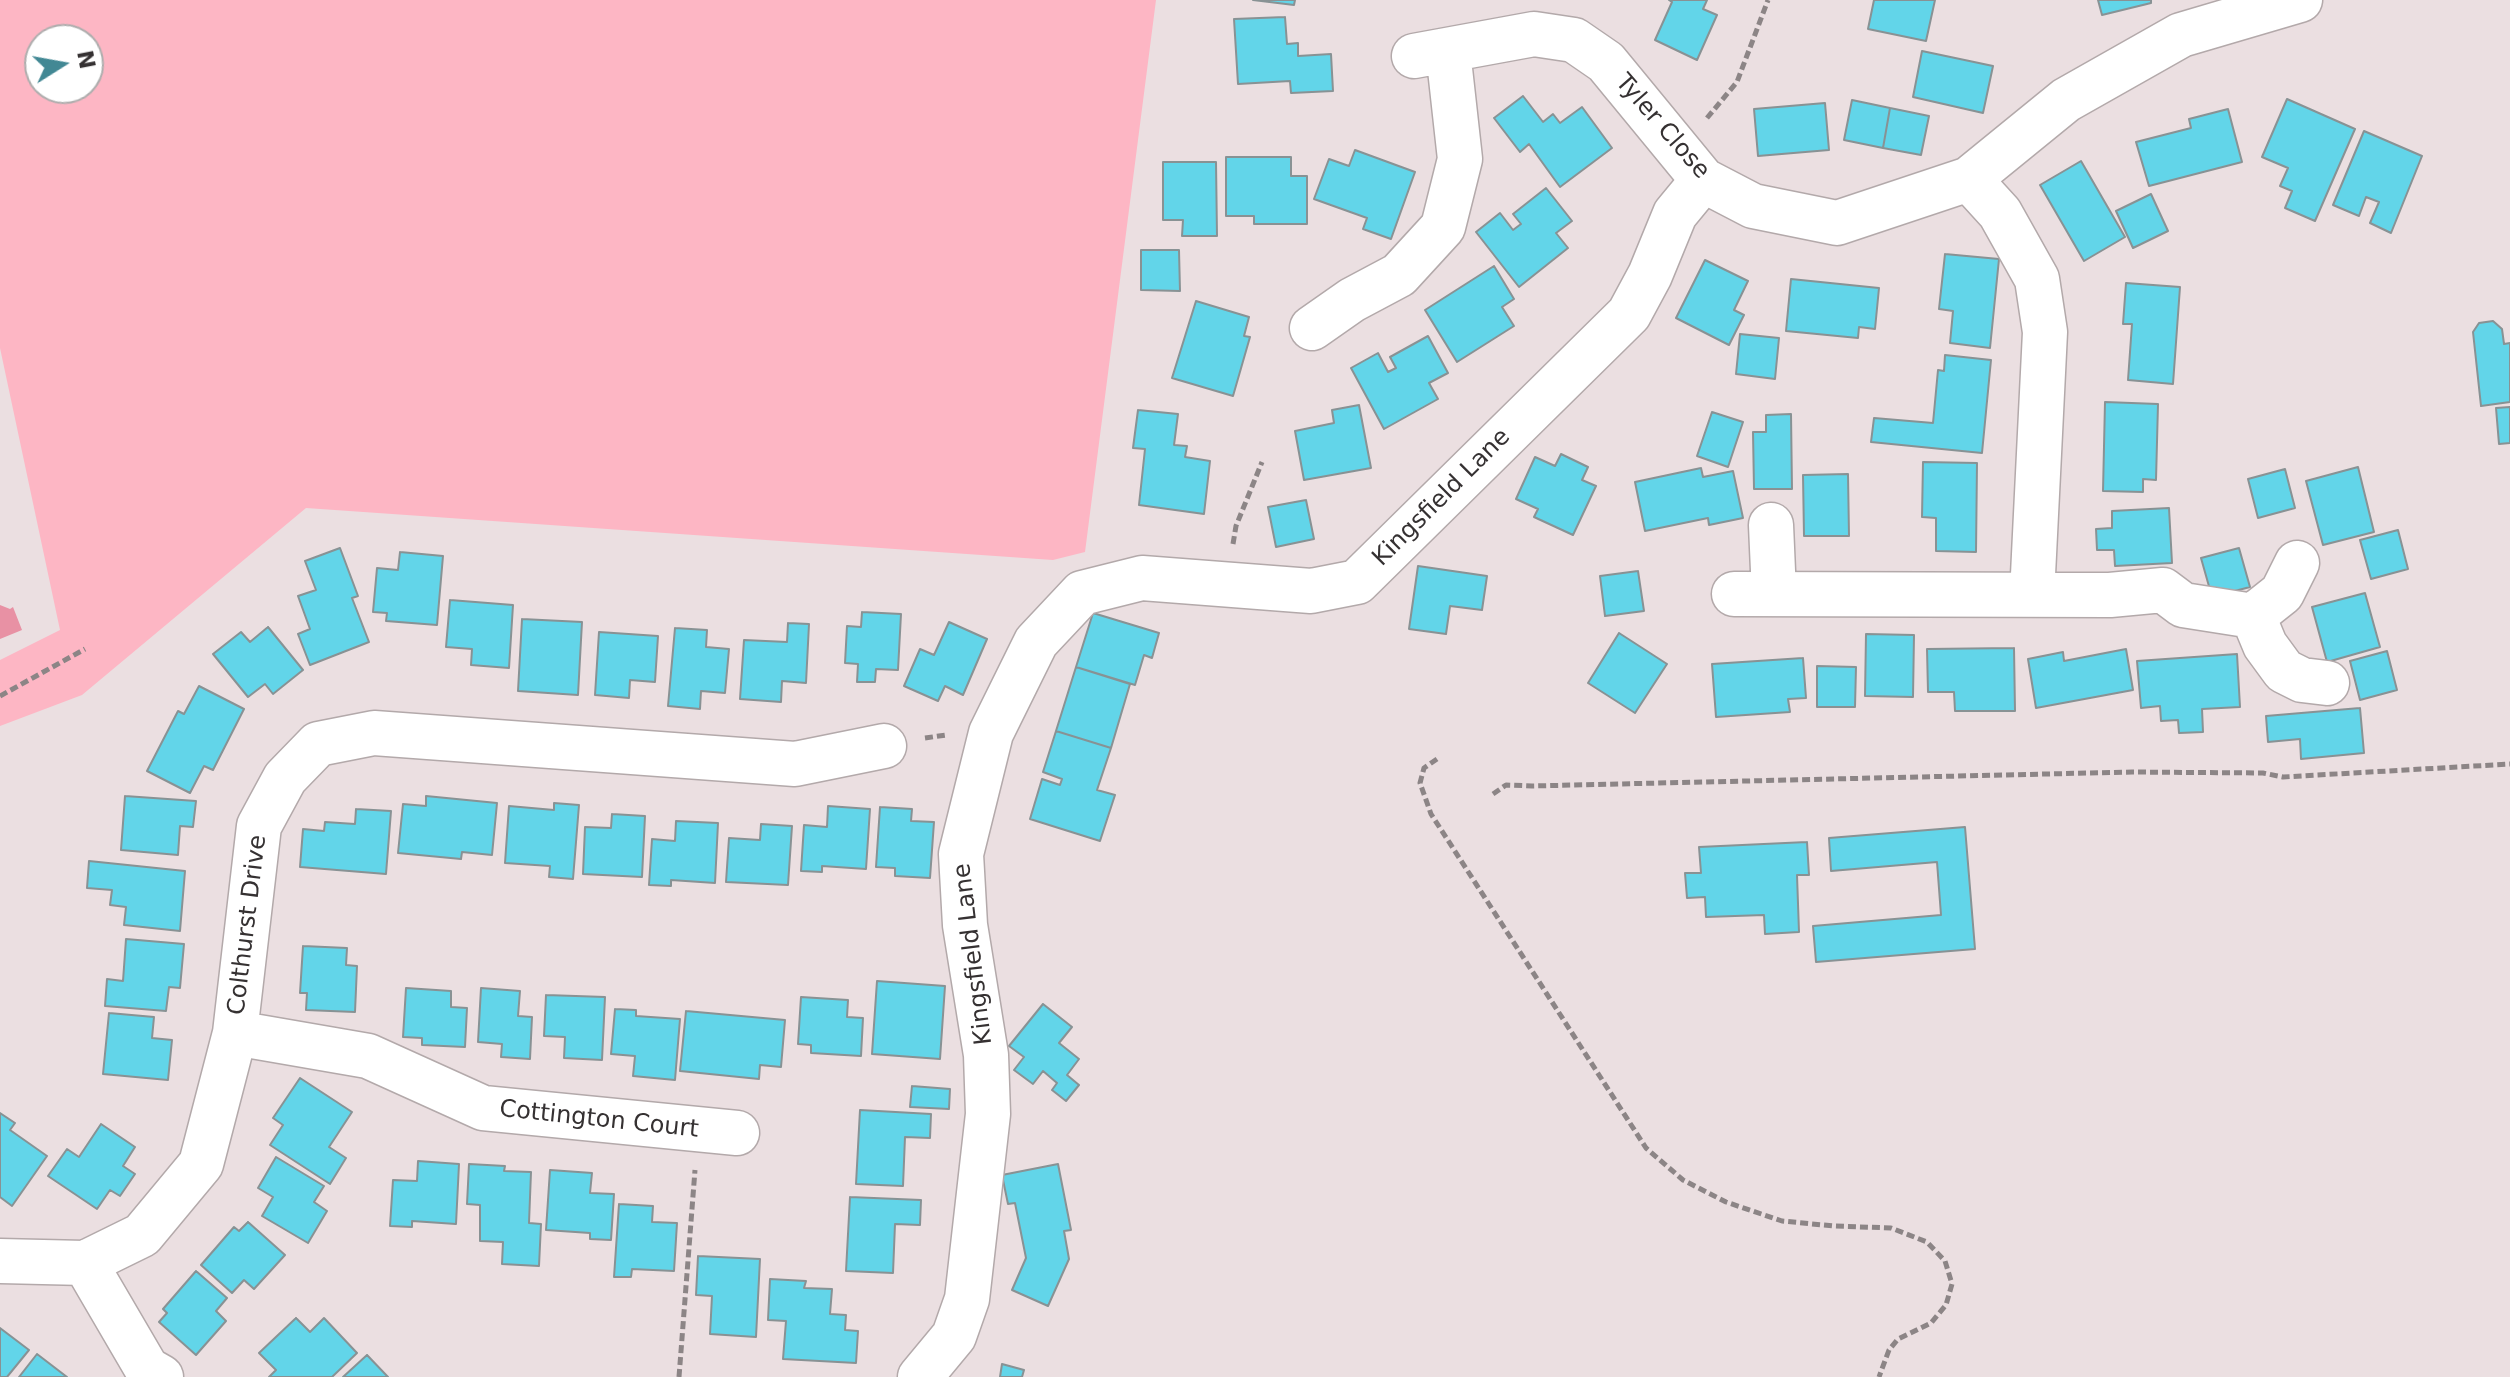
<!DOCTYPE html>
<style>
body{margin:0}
#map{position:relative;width:2510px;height:1377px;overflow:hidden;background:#ebdfe1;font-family:"DejaVu Sans",sans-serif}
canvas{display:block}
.north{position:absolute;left:24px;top:24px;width:80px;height:80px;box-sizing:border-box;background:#fff;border:2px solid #aeadad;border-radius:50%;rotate:79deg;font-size:22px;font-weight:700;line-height:32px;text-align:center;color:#353132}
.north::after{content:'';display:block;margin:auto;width:28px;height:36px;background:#428894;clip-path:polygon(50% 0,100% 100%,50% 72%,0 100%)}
</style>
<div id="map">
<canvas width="2510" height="1377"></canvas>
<div class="north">N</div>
</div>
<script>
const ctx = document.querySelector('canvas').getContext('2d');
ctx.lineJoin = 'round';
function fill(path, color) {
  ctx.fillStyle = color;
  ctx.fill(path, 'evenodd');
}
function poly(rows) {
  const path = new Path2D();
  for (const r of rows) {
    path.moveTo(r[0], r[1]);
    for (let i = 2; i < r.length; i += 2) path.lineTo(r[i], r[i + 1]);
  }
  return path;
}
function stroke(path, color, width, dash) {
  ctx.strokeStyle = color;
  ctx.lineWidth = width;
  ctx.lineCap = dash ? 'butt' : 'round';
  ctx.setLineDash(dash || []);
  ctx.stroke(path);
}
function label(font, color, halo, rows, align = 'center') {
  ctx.font = font + ' "DejaVu Sans",sans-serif';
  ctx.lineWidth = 8;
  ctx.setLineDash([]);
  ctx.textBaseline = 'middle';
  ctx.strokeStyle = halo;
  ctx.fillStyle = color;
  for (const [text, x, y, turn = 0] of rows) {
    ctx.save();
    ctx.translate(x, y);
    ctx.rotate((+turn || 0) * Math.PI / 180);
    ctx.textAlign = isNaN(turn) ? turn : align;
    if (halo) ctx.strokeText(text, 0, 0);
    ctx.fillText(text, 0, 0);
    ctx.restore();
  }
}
fill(poly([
 [0,0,1156,0,1085,552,1053,560,306,508,82,695,0,726,0,660,60,630,0,348],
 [40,40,88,40,88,88,40,88]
]), '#fdb6c4');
fill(poly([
 [0,605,10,609,13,607,22,630,0,639]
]), '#e891a4');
const building = poly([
 [1253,0,1295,0,1294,5,1253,0],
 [1669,0,1707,0,1703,9,1717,15,1697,60,1655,40,1672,2,1669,0],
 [1874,0,1935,0,1926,41,1868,29,1874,0],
 [2098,0,2151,0,2151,3,2102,15,2098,0],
 [1285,17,1287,44,1298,43,1298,56,1331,54,1333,91,1291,93,1290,81,1238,84,1234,19,1285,17],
 [1922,51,1993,66,1983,113,1913,97,1922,51],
 [1523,96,1543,122,1553,114,1560,123,1582,107,1612,148,1560,187,1529,144,1520,152,1494,118,1523,96],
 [2287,99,2355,129,2315,221,2285,208,2292,191,2280,186,2288,168,2262,157,2287,99],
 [1852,100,1890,108,1883,148,1844,140,1852,100],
 [1825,103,1829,150,1758,156,1754,109,1825,103],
 [1890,108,1929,116,1921,155,1883,148,1890,108],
 [2228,109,2242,162,2149,186,2136,142,2191,128,2189,119,2228,109],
 [2364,131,2422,156,2391,233,2370,223,2379,202,2366,197,2359,216,2333,205,2364,131],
 [1355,150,1415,172,1391,239,1363,229,1367,218,1314,199,1329,159,1349,166,1355,150],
 [1226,157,1291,157,1291,176,1307,176,1307,224,1254,224,1254,216,1226,216,1226,157],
 [2081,161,2125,237,2084,261,2040,185,2081,161],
 [1163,162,1216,162,1217,236,1182,236,1183,220,1163,220,1163,162],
 [1546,188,1572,221,1556,233,1568,248,1519,287,1476,232,1500,213,1513,230,1521,224,1513,214,1546,188],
 [2151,194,2168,231,2133,248,2116,211,2151,194],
 [1141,250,1179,250,1180,291,1141,290,1141,250],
 [1945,254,1999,259,1990,348,1950,343,1953,311,1939,309,1945,254],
 [1705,260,1748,281,1734,310,1744,315,1729,345,1676,318,1705,260],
 [1494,266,1514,299,1502,307,1514,326,1457,362,1425,310,1494,266],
 [1791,279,1879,288,1875,329,1859,327,1858,338,1786,331,1791,279],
 [2126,283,2180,287,2173,384,2128,380,2132,324,2123,324,2126,283],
 [1196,301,1249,317,1244,336,1250,337,1233,396,1172,378,1196,301],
 [2493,321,2502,329,2504,344,2510,343,2510,402,2481,406,2473,332,2479,323,2493,321],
 [1740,334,1779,338,1775,379,1736,374,1740,334],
 [1428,336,1448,373,1429,383,1438,399,1384,429,1351,368,1378,353,1388,372,1396,368,1390,357,1428,336],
 [1945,355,1991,360,1982,453,1871,442,1874,418,1933,423,1938,370,1944,371,1945,355],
 [2105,402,2158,404,2156,480,2143,479,2143,492,2103,491,2105,402],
 [1359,405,1371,468,1304,480,1295,431,1334,423,1332,410,1359,405],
 [2510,407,2510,443,2499,444,2496,408,2510,407],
 [1138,410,1178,414,1174,445,1187,446,1185,457,1210,461,1204,514,1139,505,1145,449,1133,448,1138,410],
 [1712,412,1743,422,1728,467,1697,456,1712,412],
 [1791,414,1792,489,1754,489,1753,432,1766,432,1766,415,1791,414],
 [1561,454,1588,467,1582,480,1596,486,1573,535,1534,517,1538,509,1516,499,1535,457,1555,466,1561,454],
 [1923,462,1977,463,1976,552,1936,551,1936,518,1922,517,1923,462],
 [2358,467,2374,532,2323,545,2306,481,2358,467],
 [1701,468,1703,477,1733,471,1743,518,1709,525,1708,518,1645,531,1635,482,1701,468],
 [2285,469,2295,508,2258,518,2248,479,2285,469],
 [1848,474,1849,536,1804,536,1803,475,1848,474],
 [1306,500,1314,539,1276,547,1268,507,1306,500],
 [2169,508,2172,563,2115,566,2114,550,2097,550,2096,529,2112,528,2112,511,2169,508],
 [2398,530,2408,569,2371,579,2360,540,2398,530],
 [340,548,358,596,352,598,369,642,310,665,298,634,310,629,298,596,316,590,305,561,340,548],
 [2239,548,2250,587,2212,597,2201,558,2239,548],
 [400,552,443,556,437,625,386,621,387,613,373,612,377,568,398,570,400,552],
 [1418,566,1487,576,1482,610,1450,606,1446,634,1409,629,1418,566],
 [1638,571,1644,611,1605,616,1600,576,1638,571],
 [2365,593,2380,647,2327,662,2312,607,2365,593],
 [450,600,513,605,509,668,471,665,472,649,446,647,450,600],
 [862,612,901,614,898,670,876,669,875,682,857,682,858,664,845,663,847,626,861,627,862,612],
 [1093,613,1159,633,1152,658,1144,655,1135,685,1076,667,1093,613],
 [522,619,582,622,578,695,518,691,522,619],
 [949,622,987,639,963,695,945,686,938,701,904,686,920,649,934,655,949,622],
 [788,623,809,624,806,683,782,681,781,702,740,699,744,640,787,642,788,623],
 [268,627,303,670,273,694,265,684,248,697,213,654,241,632,250,642,268,627],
 [675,628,707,630,706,647,729,649,725,693,701,691,700,709,668,706,675,628],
 [599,632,658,636,655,682,630,680,629,698,595,695,599,632],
 [1619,633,1667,664,1635,713,1588,683,1619,633],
 [1866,634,1914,635,1913,697,1865,696,1866,634],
 [2014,648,2015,711,1955,711,1954,692,1928,692,1927,649,2014,648],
 [2126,649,2133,690,2036,708,2028,659,2063,652,2064,661,2126,649],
 [2387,651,2397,690,2360,700,2350,661,2387,651],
 [2237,654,2240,707,2202,709,2203,732,2179,733,2178,720,2161,721,2160,706,2141,708,2137,661,2237,654],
 [1803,658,1806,698,1788,699,1790,712,1716,717,1712,664,1803,658],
 [1817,666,1856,667,1855,707,1817,707,1817,666],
 [1076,667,1130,684,1111,748,1056,731,1076,667],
 [199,686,244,709,213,770,204,766,190,793,147,771,178,711,184,714,199,686],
 [2360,708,2364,753,2301,759,2300,739,2268,742,2266,716,2360,708],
 [1056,731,1111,748,1097,790,1115,795,1100,841,1030,819,1042,779,1060,785,1062,779,1043,772,1056,731],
 [125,796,196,801,193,827,180,826,178,855,121,850,125,796],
 [426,796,497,803,492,855,462,852,461,859,398,853,403,804,426,806,426,796],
 [554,803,579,805,573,879,549,877,550,866,505,863,509,806,554,810,554,803],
 [828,806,870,809,866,869,822,866,822,872,801,871,804,825,827,827,828,806],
 [880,807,912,809,911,821,934,822,930,878,895,876,895,868,876,867,880,807],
 [356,809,391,811,386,874,300,867,303,829,324,831,325,822,355,824,356,809],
 [612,814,645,816,642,877,583,874,585,827,611,828,612,814],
 [676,821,718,823,715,883,671,880,671,886,649,885,652,839,675,841,676,821],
 [761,824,792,826,788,885,726,882,729,838,760,840,761,824],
 [1965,827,1975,949,1816,962,1813,926,1941,915,1937,862,1831,871,1829,838,1965,827],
 [1807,842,1809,875,1797,875,1799,932,1765,934,1764,915,1706,917,1705,897,1687,898,1685,873,1701,873,1699,847,1807,842],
 [89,861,185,871,180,931,124,925,126,907,110,905,112,890,87,888,89,861],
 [126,939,184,944,180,988,169,987,166,1011,105,1006,107,979,123,981,126,939],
 [303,946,347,948,346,965,357,966,355,1012,306,1010,307,993,300,993,303,946],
 [877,981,945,986,940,1059,872,1054,877,981],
 [406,988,451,991,451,1007,467,1008,465,1047,422,1045,422,1038,403,1037,406,988],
 [481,988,520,991,518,1016,532,1017,530,1059,501,1057,502,1044,478,1042,481,988],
 [546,995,605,997,602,1060,564,1058,565,1037,544,1036,546,995],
 [801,997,848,1000,847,1017,863,1018,861,1056,811,1053,811,1045,798,1044,801,997],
 [1043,1004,1072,1027,1059,1043,1079,1059,1067,1075,1079,1085,1066,1101,1052,1090,1057,1083,1043,1071,1033,1084,1014,1070,1024,1057,1009,1046,1043,1004],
 [615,1009,636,1010,636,1016,680,1019,675,1080,633,1076,635,1056,611,1054,615,1009],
 [686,1011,785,1020,781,1067,760,1065,759,1079,680,1071,686,1011],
 [109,1013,154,1017,152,1038,172,1040,168,1080,103,1074,109,1013],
 [300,1078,352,1112,329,1147,346,1158,330,1184,270,1145,283,1125,273,1118,300,1078],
 [912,1086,950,1089,949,1109,910,1107,912,1086],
 [860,1110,931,1114,930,1138,905,1137,903,1186,856,1184,860,1110],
 [0,1113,15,1123,10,1130,47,1156,12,1206,0,1197,0,1113],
 [101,1124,135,1147,123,1166,135,1174,120,1196,110,1190,97,1209,48,1176,67,1149,79,1157,101,1124],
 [276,1157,324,1186,314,1202,327,1211,308,1243,262,1216,273,1197,258,1188,276,1157],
 [418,1161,459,1164,456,1224,412,1221,412,1227,390,1226,393,1180,417,1181,418,1161],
 [469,1164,505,1166,504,1171,531,1172,529,1223,541,1224,539,1266,502,1264,503,1242,480,1241,480,1205,467,1204,469,1164],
 [1058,1164,1071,1230,1064,1231,1069,1259,1048,1306,1012,1290,1026,1258,1015,1203,1008,1204,1002,1175,1058,1164],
 [550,1170,592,1173,590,1193,614,1194,611,1240,590,1239,590,1233,546,1230,550,1170],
 [850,1197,921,1200,920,1225,895,1224,893,1273,846,1271,850,1197],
 [619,1204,653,1206,652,1222,677,1223,674,1271,632,1269,631,1277,614,1277,619,1204],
 [248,1222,285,1255,254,1289,244,1280,232,1293,201,1265,234,1227,239,1231,248,1222],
 [698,1256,760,1259,756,1337,710,1334,712,1296,696,1295,698,1256],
 [196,1271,227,1298,216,1311,226,1321,196,1355,159,1322,167,1313,163,1309,196,1271],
 [770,1279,806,1281,804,1288,832,1289,830,1314,846,1315,845,1330,858,1331,856,1363,783,1359,786,1321,768,1320,770,1279],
 [296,1318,310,1332,324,1318,357,1353,332,1377,269,1377,276,1370,259,1353,296,1318],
 [0,1328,29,1350,7,1377,0,1377,0,1328],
 [37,1354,67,1377,19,1377,37,1354],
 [367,1355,388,1377,343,1377,367,1355],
 [1002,1364,1024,1370,1022,1377,1000,1377,1002,1364]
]);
fill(building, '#62d5e9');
stroke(building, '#889294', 2);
const minor = poly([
 [1414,56,1534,34,1574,40,1606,62,1703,180,1753,206,1837,223,1969,179,2066,100,2181,35,2300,0],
 [1969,179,2000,213,2037,279,2045,332,2032,595],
 [1312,328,1352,300,1399,275,1443,227,1460,159,1448,51],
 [1771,525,1774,594],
 [1734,594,2110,595,2163,590,2183,605,2253,616,2282,593,2297,563],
 [2253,616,2265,645,2284,671,2302,680,2327,683],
 [235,1033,368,1056,483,1108,737,1133],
 [0,1261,85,1263,142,1235,201,1164,235,1033,259,826,285,778,318,744,374,733,795,764,884,746],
 [85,1263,147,1369,161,1377],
 [920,1377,954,1336,967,1299,988,1114,986,1055,965,925,961,854,991,733,1036,642,1082,593,1142,578,1311,591,1357,582,1629,314,1650,275,1675,214,1703,180]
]);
stroke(minor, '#b3a9aa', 47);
stroke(poly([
 [1707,118,1737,82,1768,0],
 [1233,544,1236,526,1262,462],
 [0,696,85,649],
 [925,738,946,735],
 [1437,759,1424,768,1420,783,1431,814,1646,1148,1683,1180,1726,1202,1782,1221,1834,1226,1891,1228,1927,1242,1945,1261,1952,1284,1946,1305,1931,1323,1898,1339,1889,1350,1879,1377],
 [1493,794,1506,785,1532,786,2132,772,2263,773,2283,777,2510,764],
 [679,1377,695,1170]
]), '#8c8586', 5, [8, 4]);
stroke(minor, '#fff', 44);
label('24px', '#353132', '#fff', [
 ["Tyler Close",1662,127,49],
 ["Kingsfield Lane",1442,498,-45],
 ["Colthurst Drive",248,925,-83],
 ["Kingsfield Lane",974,954,-97],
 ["Cottington Court",599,1120,6]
]);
</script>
